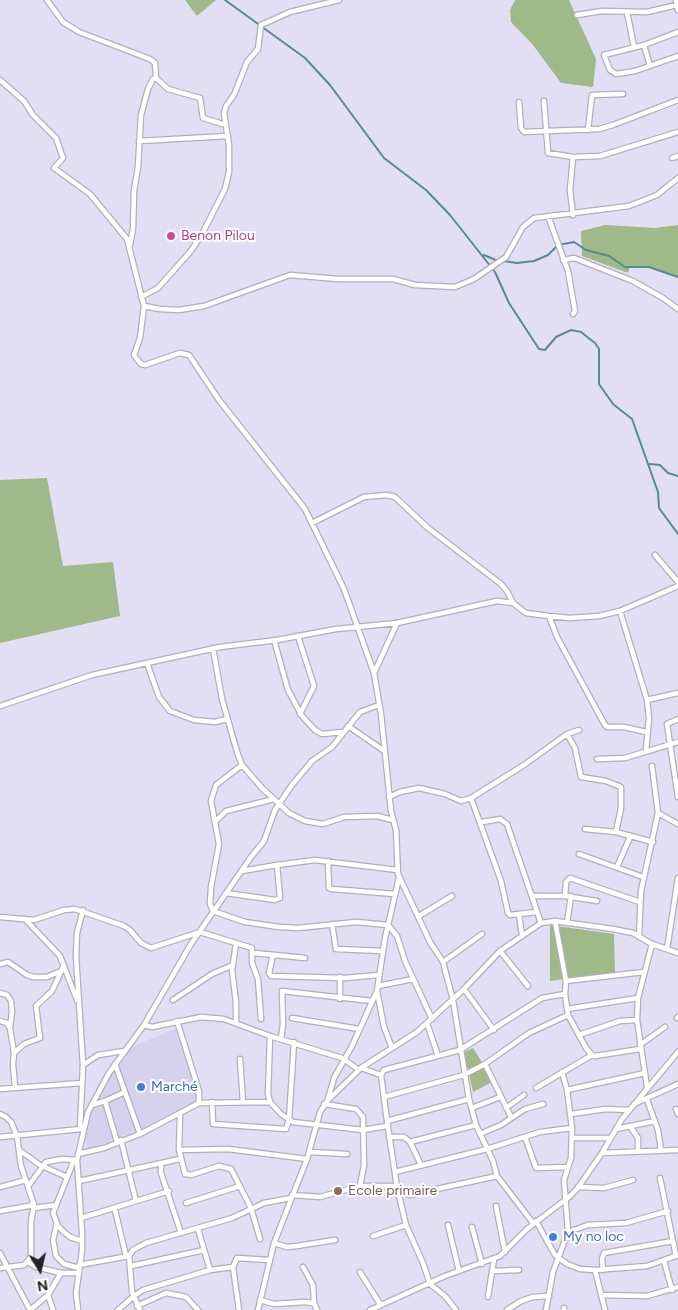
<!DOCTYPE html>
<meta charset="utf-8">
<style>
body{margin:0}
#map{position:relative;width:678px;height:1310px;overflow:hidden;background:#e2dff4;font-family:Figtree,sans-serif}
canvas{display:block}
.north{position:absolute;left:15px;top:1245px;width:50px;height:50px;-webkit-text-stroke:4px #fff;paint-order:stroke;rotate:171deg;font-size:14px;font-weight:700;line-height:20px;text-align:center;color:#232229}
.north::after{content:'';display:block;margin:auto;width:18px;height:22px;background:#232229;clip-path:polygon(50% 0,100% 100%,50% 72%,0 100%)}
</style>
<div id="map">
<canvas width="678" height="1310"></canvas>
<div class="north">N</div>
</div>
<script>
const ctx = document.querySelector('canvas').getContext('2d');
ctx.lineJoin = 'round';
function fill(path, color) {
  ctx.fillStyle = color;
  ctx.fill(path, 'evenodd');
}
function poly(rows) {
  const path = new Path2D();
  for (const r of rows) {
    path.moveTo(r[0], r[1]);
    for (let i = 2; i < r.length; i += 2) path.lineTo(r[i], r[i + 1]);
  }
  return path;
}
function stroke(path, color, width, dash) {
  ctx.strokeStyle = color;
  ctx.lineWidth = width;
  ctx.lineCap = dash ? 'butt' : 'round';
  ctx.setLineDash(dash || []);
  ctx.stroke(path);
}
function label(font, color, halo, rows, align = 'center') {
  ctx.font = font + ' Figtree,sans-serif';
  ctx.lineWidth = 4;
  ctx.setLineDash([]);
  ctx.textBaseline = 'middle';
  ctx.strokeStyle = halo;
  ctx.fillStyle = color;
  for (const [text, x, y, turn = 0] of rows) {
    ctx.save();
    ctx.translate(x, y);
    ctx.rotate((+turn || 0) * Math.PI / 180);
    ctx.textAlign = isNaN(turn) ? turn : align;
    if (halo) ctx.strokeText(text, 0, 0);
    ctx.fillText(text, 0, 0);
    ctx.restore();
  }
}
fill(poly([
 [176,1028,202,1105,87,1150,85,1134,88,1112,125,1050]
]), '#d6d2ed');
fill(poly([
 [185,0,216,0,197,16],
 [515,0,569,0,596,59,593,87,561,83,533,45,511,22,510,10],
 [605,225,655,228,678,225,678,277,643,266,630,267,628,273,582,256,581,231],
 [47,478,63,566,113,562,120,616,0,643,0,480],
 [550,925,614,934,615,972,550,981],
 [473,1048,494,1081,473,1092,464,1052]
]), '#a0b988');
stroke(poly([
 [225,0,305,58,330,85,384,158,426,190,450,215,495,272,509,303,539,349,545,350,556,337,571,330,581,332,595,343,599,349,599,384,613,404,632,419,658,492,659,508,678,534],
 [484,255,498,261],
 [503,261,517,263,534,261,548,255,558,245,574,242,586,250,609,256,625,267,649,267,678,277],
 [650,464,660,465,668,473,678,476]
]), '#588b90', 2);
const street = poly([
 [47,0,63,22,79,32,150,59,155,63,156,78,153,79,148,89,141,115,138,167,134,191,133,229,130,245],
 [676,0,678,10],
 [627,12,634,47],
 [577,15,602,11,647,12,677,5],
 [678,32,644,45,604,55,610,70,616,74,635,71,678,56],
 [644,45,650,66],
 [156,78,168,89,200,98,203,118,226,125],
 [0,80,24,101,33,115,56,138,63,158,54,168,90,194,127,239,144,306,160,309,179,310,204,306,290,275,338,279,393,279,415,285,455,287,474,279,506,257,523,227,534,218,629,206,657,195,678,178],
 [544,101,548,153,573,157],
 [519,102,521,128,524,132,599,129,613,125,678,100],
 [588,130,592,95,623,94],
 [139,141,228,136],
 [672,158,678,156],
 [573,215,570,190,573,157,600,156,678,132],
 [548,216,568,271,575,311,573,314],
 [563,260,574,258,633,281,663,298,678,309],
 [141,297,158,288,190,252,201,236,225,189,229,172,229,145,224,113,226,106,234,95,247,62,258,49,261,25,290,12,339,0],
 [144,306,140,338,134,355,137,359,141,364,145,365,180,353,189,355,219,400,305,509,344,589,374,673,381,714,391,811,396,830,398,874,430,942,443,962,453,1000,469,1099,476,1125,493,1161,497,1176],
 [312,523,364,497,386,495,395,497,428,528,501,584,507,591,513,603],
 [655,555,678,582],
 [620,611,647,700,649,718,646,751],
 [549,616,557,637,605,725,607,727,624,727,646,732],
 [298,636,314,686,300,714],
 [274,640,288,690,302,716,315,730,322,734,343,732],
 [213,648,222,699,237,752,242,765,262,788,289,813,305,821,323,824,344,817,377,816,393,820],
 [147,663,159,697,170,711,194,720,215,722,227,719],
 [374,673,397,623],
 [647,700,678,693],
 [0,706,92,675,220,647,277,640,336,629,397,623,497,601,513,603,526,613,549,616,570,618,599,616,620,611,678,586],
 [678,719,667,724,678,797],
 [348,726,383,750],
 [567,734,575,748,581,777,606,781,621,787,621,808,616,832],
 [597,759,625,758,678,742],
 [242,765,216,785,211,801,219,844,211,887,210,904,213,911,245,922,279,927,298,928,356,922,388,925,397,936,405,961,432,1019],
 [652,766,658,813,678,824],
 [389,797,400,792,419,788,445,794,461,801,471,798],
 [215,822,226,811,274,799],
 [482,822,500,819,507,824,541,923],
 [585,829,616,832,653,842],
 [579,854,643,877],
 [328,861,329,888,332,889,395,894],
 [277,865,315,860,397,870],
 [617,867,630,837],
 [226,893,275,900,280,898,277,865,242,871],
 [532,896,565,896,597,901],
 [565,896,566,882,570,878,640,902],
 [536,912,510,915,508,913,501,881,471,798,524,765,567,734,579,730],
 [519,915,522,935],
 [419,916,452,896],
 [0,917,34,920,64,910,75,909,124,926,130,930,141,943,151,948,200,932,252,948,252,963,258,979,261,1019],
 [25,919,60,956,77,1000],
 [555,921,566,981,565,994,568,1015,586,1048,592,1055,595,1056,640,1049],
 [567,923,571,896],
 [332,924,336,949,383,951],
 [639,936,641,891,658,813],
 [236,944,232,970,236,1003,236,1023],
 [667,949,678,878],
 [500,951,528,986],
 [254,953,305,958],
 [273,955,269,973,271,976,345,978,378,975],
 [443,962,482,934],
 [0,964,8,962,27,975,33,977,47,977,61,971],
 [340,977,340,999],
 [566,981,644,972],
 [378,986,413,979],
 [464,989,494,1030],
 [377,991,384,1027,392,1048],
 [0,993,7,995,11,1001,12,1012,10,1027],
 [173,1000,212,974,233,965],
 [567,1009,638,998],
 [292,1018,359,1029],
 [677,1018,678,1017],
 [0,1021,7,1023,10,1028,14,1053,13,1064,15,1087],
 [427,1023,438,1056],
 [144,1025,152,1027,201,1017,224,1019,270,1036,342,1058,359,1070],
 [579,1035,620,1021,637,1020],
 [270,1036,268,1094,270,1102,281,1114,293,1122,363,1130,387,1126],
 [281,1039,283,1024,282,991,372,1001],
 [640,1045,665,1027],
 [14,1053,24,1044,40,1038,36,1006,52,991,64,965],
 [240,1059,243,1102],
 [115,1064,140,1134],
 [485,1064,511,1117],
 [83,1065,98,1055,124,1051],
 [361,1068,381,1075],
 [647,1087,637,1020,638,998,652,944],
 [536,1088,592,1055],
 [0,1089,82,1083],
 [567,1090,645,1073],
 [384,1097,464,1075,485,1064,529,1033,568,1015],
 [328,1099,334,1078,352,1046,377,991,385,938,399,878],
 [647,1100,658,1130,661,1150],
 [105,1101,125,1092],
 [212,1102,213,1124,286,1129,289,1120,294,1042],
 [199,1103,270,1102],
 [324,1104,356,1109,363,1117,364,1165,360,1186],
 [634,1104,678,1084],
 [92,1105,105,1101,117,1142],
 [472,1108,500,1097],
 [506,1108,524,1095],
 [676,1109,678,1114],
 [0,1114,6,1117,11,1122,17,1136,21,1166,34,1205,31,1222,31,1257,24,1265,0,1268],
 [180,1114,179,1150,185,1174,191,1175,219,1166,231,1169,251,1208,260,1239],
 [571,1114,606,1109,628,1110],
 [387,1121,381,1075,384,1070,460,1050,542,998,565,994],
 [630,1126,638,1138,638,1151],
 [80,1129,83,1065,76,956,77,933,83,910],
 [616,1129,655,1121],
 [480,1134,501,1125,525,1109,543,1104],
 [0,1137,81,1129],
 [389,1137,404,1137,410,1142,421,1165],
 [525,1137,536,1168,568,1167],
 [572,1138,610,1138],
 [121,1140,136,1201],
 [410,1142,476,1125],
 [19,1150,40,1165,67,1177],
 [179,1150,228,1149,307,1159],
 [310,1152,347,1154],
 [602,1153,678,1150],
 [78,1154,104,1148,140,1134,199,1103,199,1091,177,1021],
 [74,1160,53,1213,58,1226,64,1232,70,1237,82,1241],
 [161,1164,161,1173,181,1233],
 [395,1172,487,1149,540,1132,572,1128],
 [660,1178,676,1256],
 [79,1181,180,1159],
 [29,1185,46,1162,62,1159,76,1160],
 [0,1187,26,1180],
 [578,1187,604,1188,633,1180],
 [292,1195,320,1197,360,1186,393,1186,409,1195,497,1176,533,1223],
 [186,1203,240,1186],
 [496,1206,505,1252],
 [34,1208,56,1205],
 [115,1210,126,1256],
 [0,1211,34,1205],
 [81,1218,169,1191],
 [536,1221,555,1255,567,1264,580,1269,595,1270,647,1266,678,1255],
 [57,1223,53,1240,56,1256,64,1264,79,1268],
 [448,1225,459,1271],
 [472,1227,482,1264],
 [198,1229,210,1270],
 [568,1232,588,1225,626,1223,668,1211],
 [373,1236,406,1225],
 [274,1243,287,1247,297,1246,335,1240],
 [0,1253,30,1310],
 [129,1256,133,1250,146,1243,232,1218,264,1203,291,1198],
 [664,1261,672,1290],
 [28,1262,36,1267,61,1273,77,1273],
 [79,1265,129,1256,132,1292,140,1310],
 [131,1266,204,1250],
 [233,1267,239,1310],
 [303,1267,313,1285,314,1303,317,1310],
 [595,1270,605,1310],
 [603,1270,602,1259,604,1253,673,1241],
 [492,1271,519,1270],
 [360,1272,380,1304],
 [48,1295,53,1310],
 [601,1295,647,1296,678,1287],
 [488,1297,494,1259],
 [260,1300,274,1304,304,1302,314,1303],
 [137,1306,166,1293,186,1297,198,1310],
 [564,1308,564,1310],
 [30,1310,48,1295,61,1273],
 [78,1310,76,1293,82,1251,82,1232,77,1160,88,1112,109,1073,144,1025,191,944,251,857,264,841,275,810,292,785,312,761,332,747,360,712,379,705],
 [118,1310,134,1296,143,1290,210,1270,233,1267,237,1258,269,1260],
 [258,1310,274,1243,307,1159,320,1112,328,1100,361,1068,417,1032,464,989,500,951,541,923,555,921,613,929,633,933,652,944,678,953],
 [370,1310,445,1276,500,1256,527,1229,569,1197,577,1189,602,1153,622,1119,678,1052],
 [456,1310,445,1296,430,1284,423,1263,406,1225,397,1187,387,1121,469,1099],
 [507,1310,521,1301,533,1297,549,1296],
 [546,1310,553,1272,568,1232,564,1180,571,1158,572,1128,567,1090,562,1072]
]);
stroke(street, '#b1aec1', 7);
stroke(street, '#fff', 4.5);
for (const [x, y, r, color] of [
 [171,236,5,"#d1479c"],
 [141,1087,5,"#3f7fe0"],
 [338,1191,5,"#8d6e63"],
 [553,1237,5,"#3f7fe0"]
]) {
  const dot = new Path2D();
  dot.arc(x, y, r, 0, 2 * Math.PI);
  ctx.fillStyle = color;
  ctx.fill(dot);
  stroke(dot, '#fff', 2);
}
label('14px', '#b23c85', '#fff', [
 ["Benon Pilou",181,236]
], 'left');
label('14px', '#366cbe', '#fff', [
 ["Marché",151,1087],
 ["My no loc",563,1237]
], 'left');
label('14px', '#785e54', '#fff', [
 ["Ecole primaire",348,1191]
], 'left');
</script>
